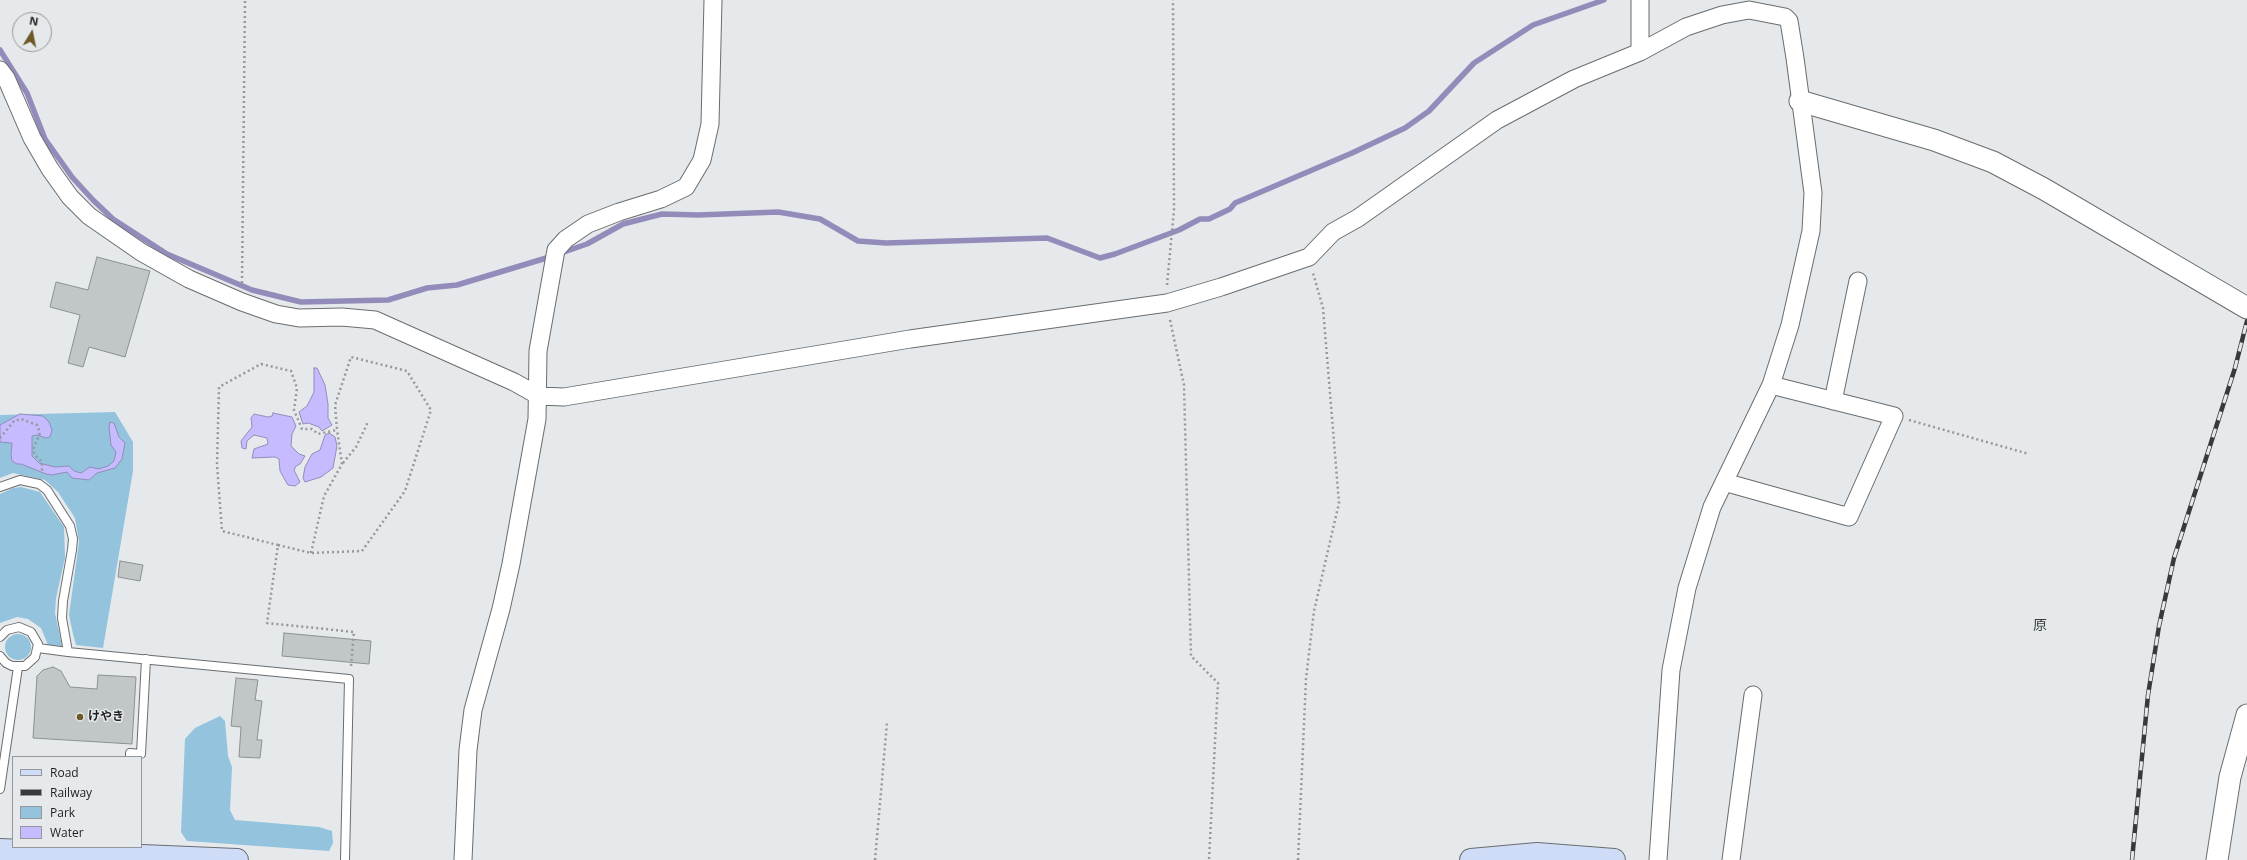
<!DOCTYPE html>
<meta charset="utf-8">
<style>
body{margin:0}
#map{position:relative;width:2247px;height:860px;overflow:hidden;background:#e5e9eb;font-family:"Open Sans",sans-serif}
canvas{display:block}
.legend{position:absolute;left:12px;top:756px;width:130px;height:92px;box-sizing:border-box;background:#e5e9eb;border:1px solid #95989a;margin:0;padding:5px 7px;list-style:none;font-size:12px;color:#1e1f20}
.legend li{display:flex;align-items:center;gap:8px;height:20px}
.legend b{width:20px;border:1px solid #95989a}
.north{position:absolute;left:12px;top:12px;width:40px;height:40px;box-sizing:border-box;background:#e5e9eb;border:1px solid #95989a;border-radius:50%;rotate:10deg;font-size:11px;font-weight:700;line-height:16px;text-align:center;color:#1e1f20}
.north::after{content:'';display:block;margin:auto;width:14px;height:18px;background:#6d5928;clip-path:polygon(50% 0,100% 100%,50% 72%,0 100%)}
</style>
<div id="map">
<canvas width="2247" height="860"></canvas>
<ul class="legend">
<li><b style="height:5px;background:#cedcf8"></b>Road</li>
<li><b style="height:5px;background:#38393b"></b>Railway</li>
<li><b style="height:11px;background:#93c3dd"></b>Park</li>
<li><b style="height:11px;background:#c5bbfe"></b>Water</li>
</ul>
<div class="north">N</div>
</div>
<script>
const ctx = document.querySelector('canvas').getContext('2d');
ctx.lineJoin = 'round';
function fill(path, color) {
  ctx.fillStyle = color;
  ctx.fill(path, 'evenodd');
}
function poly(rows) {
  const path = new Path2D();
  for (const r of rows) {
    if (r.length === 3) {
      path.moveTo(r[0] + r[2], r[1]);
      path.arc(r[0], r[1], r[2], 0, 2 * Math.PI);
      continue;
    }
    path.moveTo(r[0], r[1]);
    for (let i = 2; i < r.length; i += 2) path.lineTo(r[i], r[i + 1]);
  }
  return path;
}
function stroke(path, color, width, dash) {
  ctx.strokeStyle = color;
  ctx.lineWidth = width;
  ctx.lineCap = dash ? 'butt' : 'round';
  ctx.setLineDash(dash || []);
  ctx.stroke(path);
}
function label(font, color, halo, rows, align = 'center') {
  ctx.font = font + ' "Open Sans","Noto Sans JP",sans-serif';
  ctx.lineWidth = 3;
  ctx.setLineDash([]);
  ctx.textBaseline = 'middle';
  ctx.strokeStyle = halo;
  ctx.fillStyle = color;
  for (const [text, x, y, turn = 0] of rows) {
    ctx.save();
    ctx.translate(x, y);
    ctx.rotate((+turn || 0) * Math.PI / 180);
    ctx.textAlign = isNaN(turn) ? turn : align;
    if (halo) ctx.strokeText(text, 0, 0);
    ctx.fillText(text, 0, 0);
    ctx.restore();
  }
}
fill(poly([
 [115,412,133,442,133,471,103,648,76,645,73,634,69,615,79,542,75,518,58,492,45,480,13,473,0,478,0,415],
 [21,487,40,492,64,527,65,558,56,598,55,613,62,646,48,645,41,628,28,619,17,617,0,623,0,494,13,488],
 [18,647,13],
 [220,716,225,721,228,756,232,767,230,810,235,820,319,827,332,831,333,843,329,851,187,841,181,832,185,739,195,728]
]), '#93c3dd');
const water = poly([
 [314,368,317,368,325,385,328,404,328,418,332,425,322,431,319,427,308,423,303,424,299,412,307,406,314,392,314,368],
 [273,413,292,417,296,426,292,434,291,446,299,454,305,456,300,464,296,466,294,470,300,482,295,486,288,485,285,480,280,471,279,459,275,457,252,458,254,449,268,444,267,438,254,435,247,441,246,449,242,448,241,441,252,427,251,418,254,414,268,417,272,416,273,413],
 [20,414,43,416,49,422,52,430,50,437,46,438,37,435,32,436,32,456,39,463,55,467,69,466,74,471,81,473,90,467,99,469,108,466,114,461,116,452,111,445,109,427,110,422,114,423,119,437,125,443,122,459,115,468,97,473,89,480,72,478,67,472,52,475,46,474,21,464,17,464,12,461,11,454,12,443,0,442,0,425,20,414],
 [329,433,335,437,337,446,333,468,321,477,305,482,303,478,305,467,312,454,320,450,325,435,329,433]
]);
fill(water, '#c5bbfe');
stroke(water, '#938cbb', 1);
stroke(poly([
 [0,50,27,93,45,139,72,177,93,200,113,219,167,254,252,290,301,302,388,300,427,288,457,285,553,256],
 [561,253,587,244,623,224,662,214,698,215,778,212,820,219,858,241,886,243,1047,238,1100,258,1115,254,1179,230,1200,219,1209,219,1230,209,1235,203,1352,153,1405,128,1429,111,1474,63,1533,25,1604,0]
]), '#938cbb', 5.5);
const building = poly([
 [97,257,150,271,125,357,89,347,83,367,68,363,80,315,50,307,56,282,88,290,97,257],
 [120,561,143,565,140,581,118,577,120,561],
 [284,633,371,641,369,664,282,656,284,633],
 [53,667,61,671,70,687,97,689,98,675,136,677,132,744,33,738,37,676,43,670,53,667],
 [236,678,258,680,255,700,262,701,257,740,262,740,260,758,239,757,241,727,231,726,236,678]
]);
fill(building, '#c1c6c6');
stroke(building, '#8c9091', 1);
const service = poly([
 [0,487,20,480,39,484,47,490,70,526,73,539,72,550,63,601,62,618,68,652,349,679,345,860],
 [0,637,7,630,19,627,31,632,38,644,35,657,25,666,12,666,6,663,0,656],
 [38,648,68,652],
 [130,757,130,753,141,754,146,659],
 [0,789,18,667]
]);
const minor = poly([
 [1640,52,1640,0],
 [0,70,6,78,32,138,50,169,70,197,89,216,141,252,189,279,242,302,276,314,299,318,342,317,375,320,514,382,539,396,564,397,910,339,1167,303,1221,287,1309,257,1333,232,1358,218,1497,120,1574,79,1640,52,1686,27,1722,15,1749,10,1785,17,1789,21,1795,58,1813,193,1811,231,1790,325,1771,385,1712,507,1687,588,1671,670,1658,860],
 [1833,401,1858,281],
 [1724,482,1849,517,1894,416,1771,385],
 [463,860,468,750,473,710,501,609,511,564,537,419,538,351,556,250,566,239,588,224,619,212,661,199,686,187,702,160,710,124,713,0],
 [1731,860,1753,695]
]);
const tertiary = poly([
 [1800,101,1934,140,1993,162,2044,189,2247,308],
 [2217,860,2230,777,2247,715]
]);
const secondary = poly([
 [0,850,237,860],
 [1471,860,1537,854,1614,860]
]);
stroke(service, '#6a6d6f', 10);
stroke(minor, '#6a6d6f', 19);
stroke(tertiary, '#6a6d6f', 23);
stroke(secondary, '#6a6d6f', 24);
stroke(poly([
 [242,283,245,0],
 [1167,285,1174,210,1173,0],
 [1170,320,1184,385,1191,656,1218,683,1209,860],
 [1909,420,2029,454],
 [0,438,14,421,21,419,37,425,40,433,34,447,34,454,42,462,42,472],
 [343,463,356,447,368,422],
 [278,545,311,553,362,551,405,491,431,410,407,371,351,357,335,405,337,430,318,434,312,429,302,429,294,410,297,388,291,371,261,364,219,387,217,465,222,531,278,545,267,623,354,632,351,666],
 [311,553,324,496,342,464,337,430],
 [875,860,887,723],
 [1298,860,1306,679,1314,611,1339,503,1323,308,1313,273]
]), '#96989a', 2.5, [2, 3]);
stroke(service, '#fff', 8);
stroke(minor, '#fff', 17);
stroke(tertiary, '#fff', 21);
stroke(secondary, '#cedcf8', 22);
const rail = poly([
 [2132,860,2148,695,2159,626,2174,558,2235,368,2247,321]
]);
stroke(rail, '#38393b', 4.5);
stroke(rail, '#e5e9eb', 3, [9]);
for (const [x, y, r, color] of [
 [80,717,4,"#6d5928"]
]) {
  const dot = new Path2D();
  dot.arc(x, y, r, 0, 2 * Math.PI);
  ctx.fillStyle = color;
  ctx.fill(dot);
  stroke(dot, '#e5e9eb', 1.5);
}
label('bold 12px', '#1e1f20', '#e5e9eb', [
 ["けやき",88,717]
], 'left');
label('14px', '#3b3e40', '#e5e9eb', [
 ["原",2040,626]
]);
</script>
